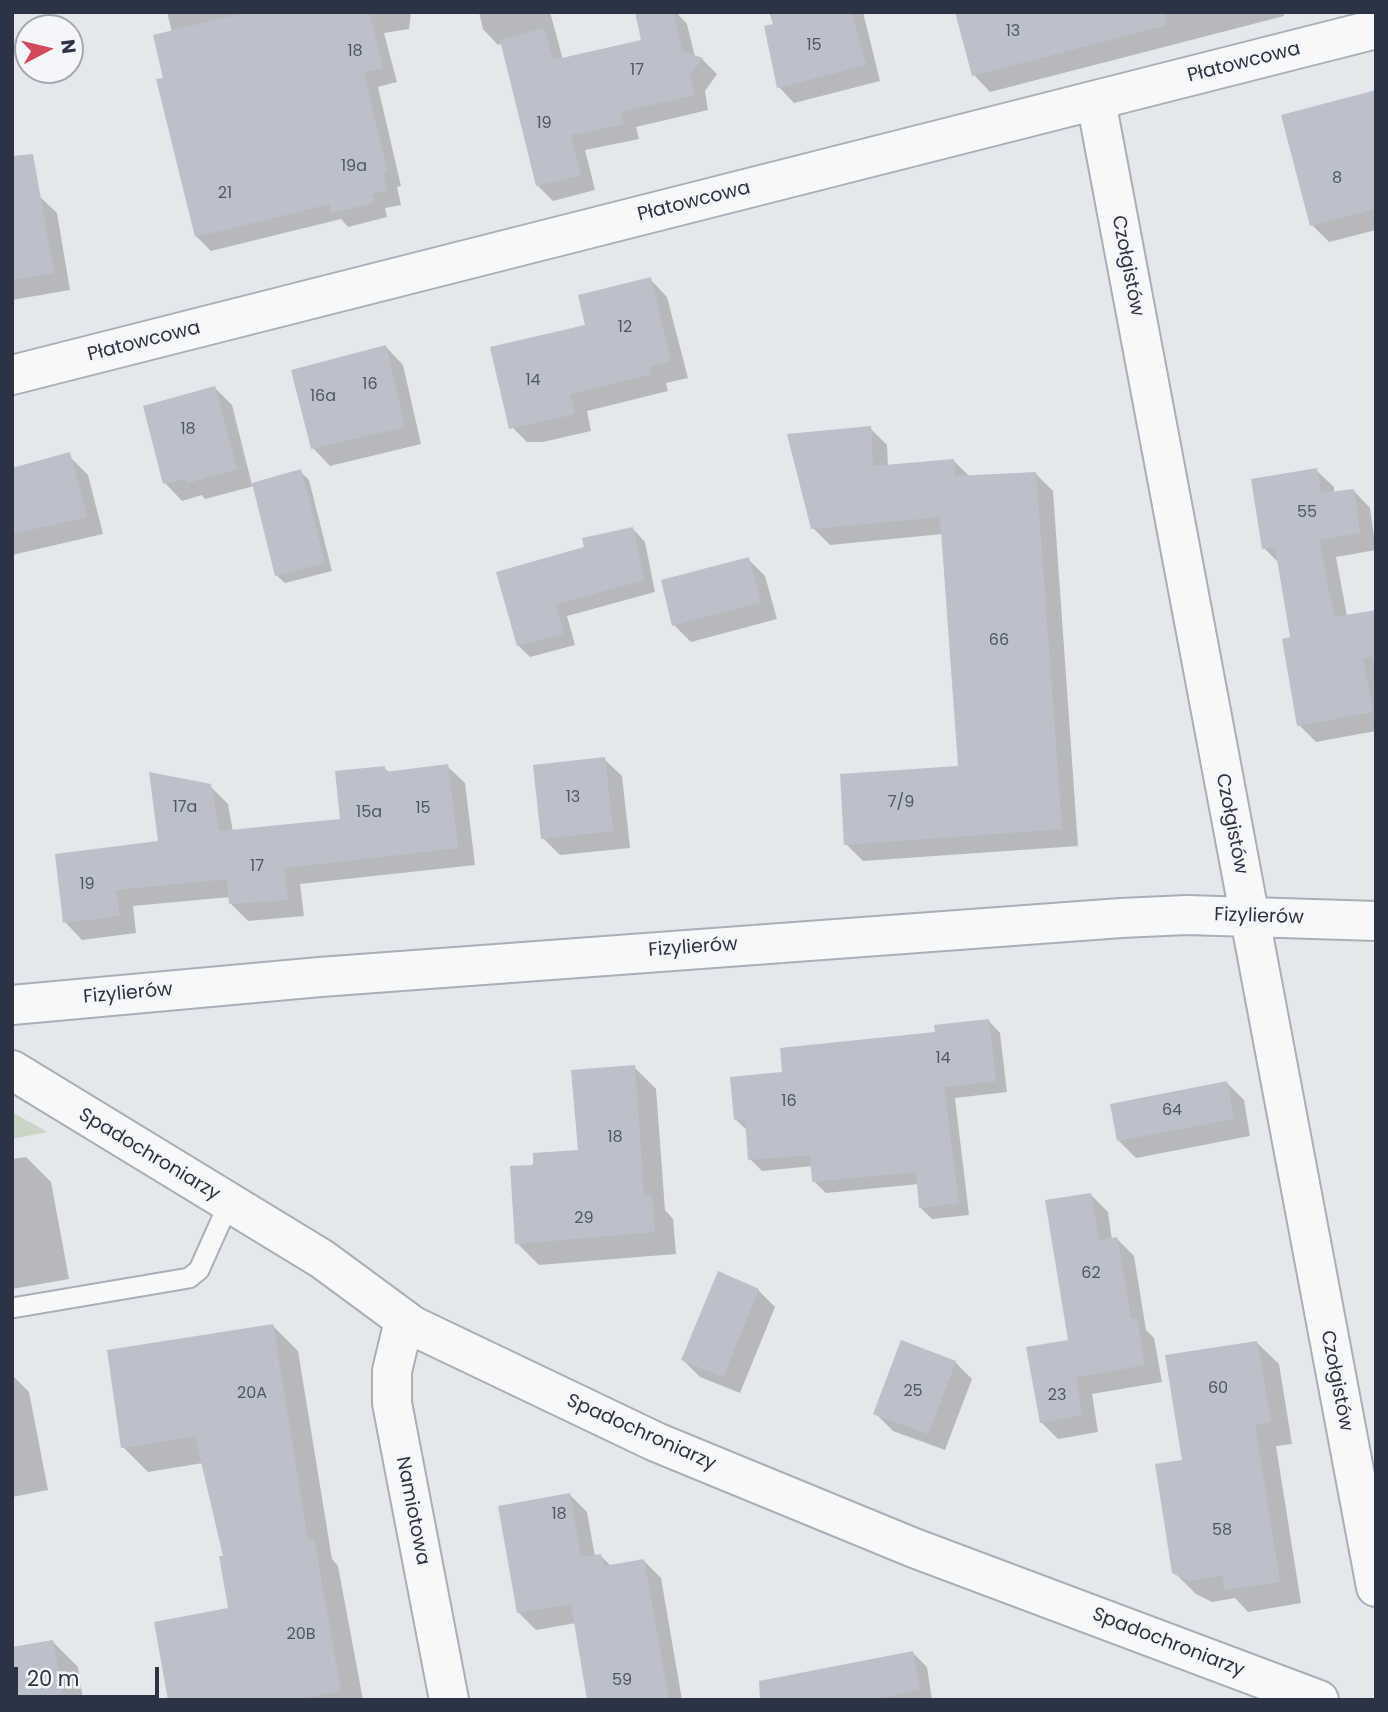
<!DOCTYPE html>
<meta charset="utf-8">
<style>
body{margin:0}
#map{position:relative;width:1388px;height:1712px;overflow:hidden;background:#e4e7ec;font-family:Poppins,sans-serif}
canvas{display:block}
.frame{position:absolute;inset:0;border:14px solid #2b3445;pointer-events:none}
.north{position:absolute;left:14px;top:14px;width:70px;height:70px;box-sizing:border-box;background:#f4f6f9;border:2px solid #a4a8b1;border-radius:50%;rotate:83deg;font-size:19px;font-weight:700;line-height:28px;text-align:center;color:#2b3445}
.north::after{content:'';display:block;margin:auto;width:24px;height:32px;background:#d1495b;clip-path:polygon(50% 0,100% 100%,50% 72%,0 100%)}
.scale{position:absolute;left:14px;top:1667px;width:145px;height:32px;box-sizing:border-box;border:4px solid #2b3445;border-top:0;padding-left:9px;font-size:21px;line-height:24px;white-space:nowrap;color:#2b3445;-webkit-text-stroke:5px #f4f6f9;paint-order:stroke}
</style>
<div id="map">
<canvas width="1388" height="1712"></canvas>
<div class="frame"></div>
<div class="north">N</div>
<div class="scale">20 m</div>
</div>
<script>
const ctx = document.querySelector('canvas').getContext('2d');
ctx.lineJoin = 'round';
function fill(path, color) {
  ctx.fillStyle = color;
  ctx.fill(path, 'evenodd');
}
function poly(rows) {
  const path = new Path2D();
  for (const r of rows) {
    path.moveTo(r[0], r[1]);
    for (let i = 2; i < r.length; i += 2) path.lineTo(r[i], r[i + 1]);
  }
  return path;
}
function stroke(path, color, width, dash) {
  ctx.strokeStyle = color;
  ctx.lineWidth = width;
  ctx.lineCap = dash ? 'butt' : 'round';
  ctx.setLineDash(dash || []);
  ctx.stroke(path);
}
function label(font, color, halo, rows, align = 'center') {
  ctx.font = font + ' Poppins,sans-serif';
  ctx.lineWidth = 5;
  ctx.setLineDash([]);
  ctx.textBaseline = 'middle';
  ctx.strokeStyle = halo;
  ctx.fillStyle = color;
  for (const [text, x, y, turn = 0] of rows) {
    ctx.save();
    ctx.translate(x, y);
    ctx.rotate((+turn || 0) * Math.PI / 180);
    ctx.textAlign = isNaN(turn) ? turn : align;
    if (halo) ctx.strokeText(text, 0, 0);
    ctx.fillText(text, 0, 0);
    ctx.restore();
  }
}
fill(poly([
 [12,1112,47,1132,12,1139]
]), '#c9d6c5');
fill(poly([
 [167,12,411,12,409,29,384,33,397,82,378,87,401,186,397,187,401,205,385,208,387,217,348,227,341,219,211,251,196,236,165,79,172,32],
 [479,12,550,12,563,60,643,41,654,12,676,12,687,24,695,57,702,59,717,74,705,91,708,110,636,127,639,139,585,150,595,190,553,201,537,185,502,43,498,45,483,29],
 [778,12,863,12,880,81,794,103,779,87,775,26],
 [963,12,1283,12,1284,16,990,92,974,75],
 [1376,93,1376,230,1329,242,1312,225],
 [39,196,57,213,70,290,12,300,12,201],
 [650,279,667,297,688,378,666,383,668,391,587,411,591,431,543,442,527,442,510,425,588,326],
 [386,347,403,365,421,444,330,466,313,448],
 [215,388,232,405,252,485,300,471,309,480,332,571,285,583,276,575,254,486,205,499,202,495,182,501,165,483],
 [870,428,887,445,888,466,953,460,970,477,1036,474,1053,491,1078,846,863,861,846,844,960,767,943,534,830,545,813,528],
 [70,457,88,475,103,534,12,555,12,469],
 [1316,470,1334,487,1334,493,1353,490,1370,508,1376,550,1336,557,1347,616,1376,611,1376,731,1316,742,1299,725,1292,639,1280,564,1264,548],
 [633,529,645,542,655,592,567,616,575,645,530,657,518,645,586,548],
 [748,559,765,576,777,619,691,642,674,625],
 [604,759,622,776,630,848,560,855,543,838],
 [447,766,465,783,475,865,300,884,304,916,248,921,231,904,230,897,133,906,136,933,82,940,65,922,160,843,210,786,228,804,233,832,342,821,384,768,390,773],
 [989,1021,1000,1033,1007,1092,955,1098,969,1215,932,1219,921,1208,919,1184,826,1193,814,1181,813,1166,762,1171,750,1159,748,1131,735,1119,784,1073],
 [634,1067,656,1089,665,1210,673,1219,676,1254,539,1265,517,1243,535,1166,580,1152],
 [1227,1083,1244,1100,1250,1136,1136,1158,1119,1141],
 [26,1157,51,1182,69,1279,12,1289,12,1159],
 [1091,1195,1108,1212,1112,1240,1117,1239,1134,1256,1146,1330,1154,1338,1162,1382,1092,1394,1098,1432,1058,1439,1041,1422,1070,1342],
 [758,1290,775,1307,740,1393,700,1377,683,1360],
 [273,1326,298,1351,332,1559,338,1566,363,1700,170,1700,230,1610,225,1557,203,1463,148,1472,123,1447],
 [1257,1343,1279,1364,1292,1444,1276,1446,1301,1603,1248,1612,1235,1598,1212,1602,1196,1594,1174,1572,1184,1462],
 [955,1362,972,1379,945,1450,893,1431,876,1414],
 [12,1375,29,1392,48,1490,12,1497],
 [570,1495,587,1512,595,1557,601,1556,611,1566,644,1561,661,1578,682,1700,589,1700,576,1623,536,1630,519,1613],
 [53,1642,78,1667,83,1700,12,1700],
 [913,1653,927,1667,932,1700,774,1700]
]), '#0003');
fill(poly([
 [248,12,369,12,383,68,364,72,387,171,383,172,387,191,372,194,374,203,331,213,330,204,195,237,156,79,163,78,153,35],
 [635,12,673,12,682,51,703,58,690,75,694,95,621,112,624,124,571,135,581,175,536,186,500,40,544,28,553,60,641,40],
 [769,12,852,12,866,65,777,88,764,26,773,24],
 [955,12,1165,12,1167,25,972,76],
 [1376,90,1376,209,1310,226,1281,115],
 [33,154,54,273,12,280,12,156],
 [651,277,671,361,650,366,652,374,570,394,575,414,509,429,490,347,585,325,578,295],
 [386,345,405,427,311,449,291,370],
 [215,386,237,469,187,483,185,479,163,484,143,406],
 [871,426,873,466,954,459,955,476,1036,472,1062,829,844,845,840,774,958,766,940,517,811,529,787,434],
 [70,452,87,517,12,534,12,468],
 [1317,468,1321,493,1354,489,1360,533,1319,540,1334,617,1376,610,1376,656,1363,658,1373,712,1297,726,1282,639,1290,637,1275,547,1262,549,1251,479],
 [301,469,325,563,275,576,252,483],
 [633,527,644,580,556,604,564,633,517,646,496,572,584,547,582,538],
 [749,557,761,602,672,626,661,580],
 [605,757,613,831,541,839,533,765],
 [448,764,458,848,284,868,288,900,229,904,227,879,116,890,120,916,63,923,55,854,158,841,149,772,211,784,219,831,340,819,335,771,385,766,385,772],
 [989,1019,996,1081,944,1087,959,1203,919,1208,916,1172,812,1182,810,1155,748,1160,745,1119,734,1120,730,1077,782,1072,780,1048,935,1032,934,1025],
 [635,1065,644,1196,652,1195,655,1232,515,1244,510,1166,533,1165,533,1153,578,1150,571,1070],
 [1227,1081,1234,1119,1117,1141,1110,1104],
 [1091,1193,1099,1241,1117,1237,1131,1319,1137,1318,1145,1365,1076,1377,1082,1415,1040,1423,1026,1347,1068,1340,1045,1200],
 [718,1271,759,1289,723,1377,681,1360],
 [273,1324,308,1540,314,1539,341,1691,292,1700,168,1700,154,1622,228,1608,219,1556,223,1556,195,1436,121,1448,107,1350],
 [901,1340,956,1361,928,1434,873,1414],
 [1257,1341,1271,1422,1255,1425,1280,1582,1224,1590,1223,1575,1189,1581,1172,1573,1155,1464,1182,1460,1165,1355],
 [570,1493,581,1557,601,1554,604,1566,644,1559,669,1700,587,1700,571,1604,517,1613,498,1506],
 [53,1640,64,1700,12,1700,12,1647],
 [913,1651,920,1690,870,1700,760,1700,759,1681]
]), '#bbc0ca');
const service = poly([
 [12,1308,189,1278,199,1270,229,1203]
]);
const minor = poly([
 [1096,101,1376,1587],
 [12,375,1376,29],
 [12,1070,322,1259,413,1326,656,1442,914,1548,1319,1700],
 [404,1321,392,1371,392,1403,449,1700]
]);
const tertiary = poly([
 [12,1005,320,977,1121,918,1187,915,1376,921]
]);
stroke(service, '#a9aeb7', 23);
stroke(minor, '#a9aeb7', 42);
stroke(tertiary, '#a9aeb7', 42);
stroke(service, '#f7f8fa', 19);
stroke(minor, '#f7f8fa', 38);
stroke(tertiary, '#f7f8fa', 38);
label('16px', '#4f5766', null, [
 ["13",1013,32],
 ["15",814,46],
 ["18",355,52],
 ["17",637,71],
 ["19",544,124],
 ["19a",354,167],
 ["8",1337,179],
 ["21",225,194],
 ["12",625,328],
 ["14",533,381],
 ["16",370,385],
 ["16a",323,397],
 ["18",188,430],
 ["55",1307,513],
 ["66",999,641],
 ["13",573,798],
 ["7/9",901,803],
 ["17a",185,808],
 ["15",423,809],
 ["15a",369,813],
 ["17",257,867],
 ["19",87,885],
 ["14",943,1059],
 ["16",789,1102],
 ["64",1172,1111],
 ["18",615,1138],
 ["29",584,1219],
 ["62",1091,1274],
 ["60",1218,1389],
 ["25",913,1392],
 ["20A",252,1394],
 ["23",1057,1396],
 ["18",559,1515],
 ["58",1222,1531],
 ["20B",301,1635],
 ["59",622,1681]
]);
label('19px', '#2b3445', '#f4f6f9', [
 ["Płatowcowa",1244,63,-14],
 ["Płatowcowa",694,202,-14],
 ["Czołgistów",1127,266,79],
 ["Płatowcowa",144,342,-14],
 ["Czołgistów",1231,824,79],
 ["Fizylierów",1259,917,2],
 ["Fizylierów",693,948,-4],
 ["Fizylierów",128,994,-5],
 ["Spadochroniarzy",149,1155,31],
 ["Czołgistów",1336,1381,79],
 ["Spadochroniarzy",641,1433,24],
 ["Namiotowa",412,1511,79],
 ["Spadochroniarzy",1168,1643,21]
]);
</script>
